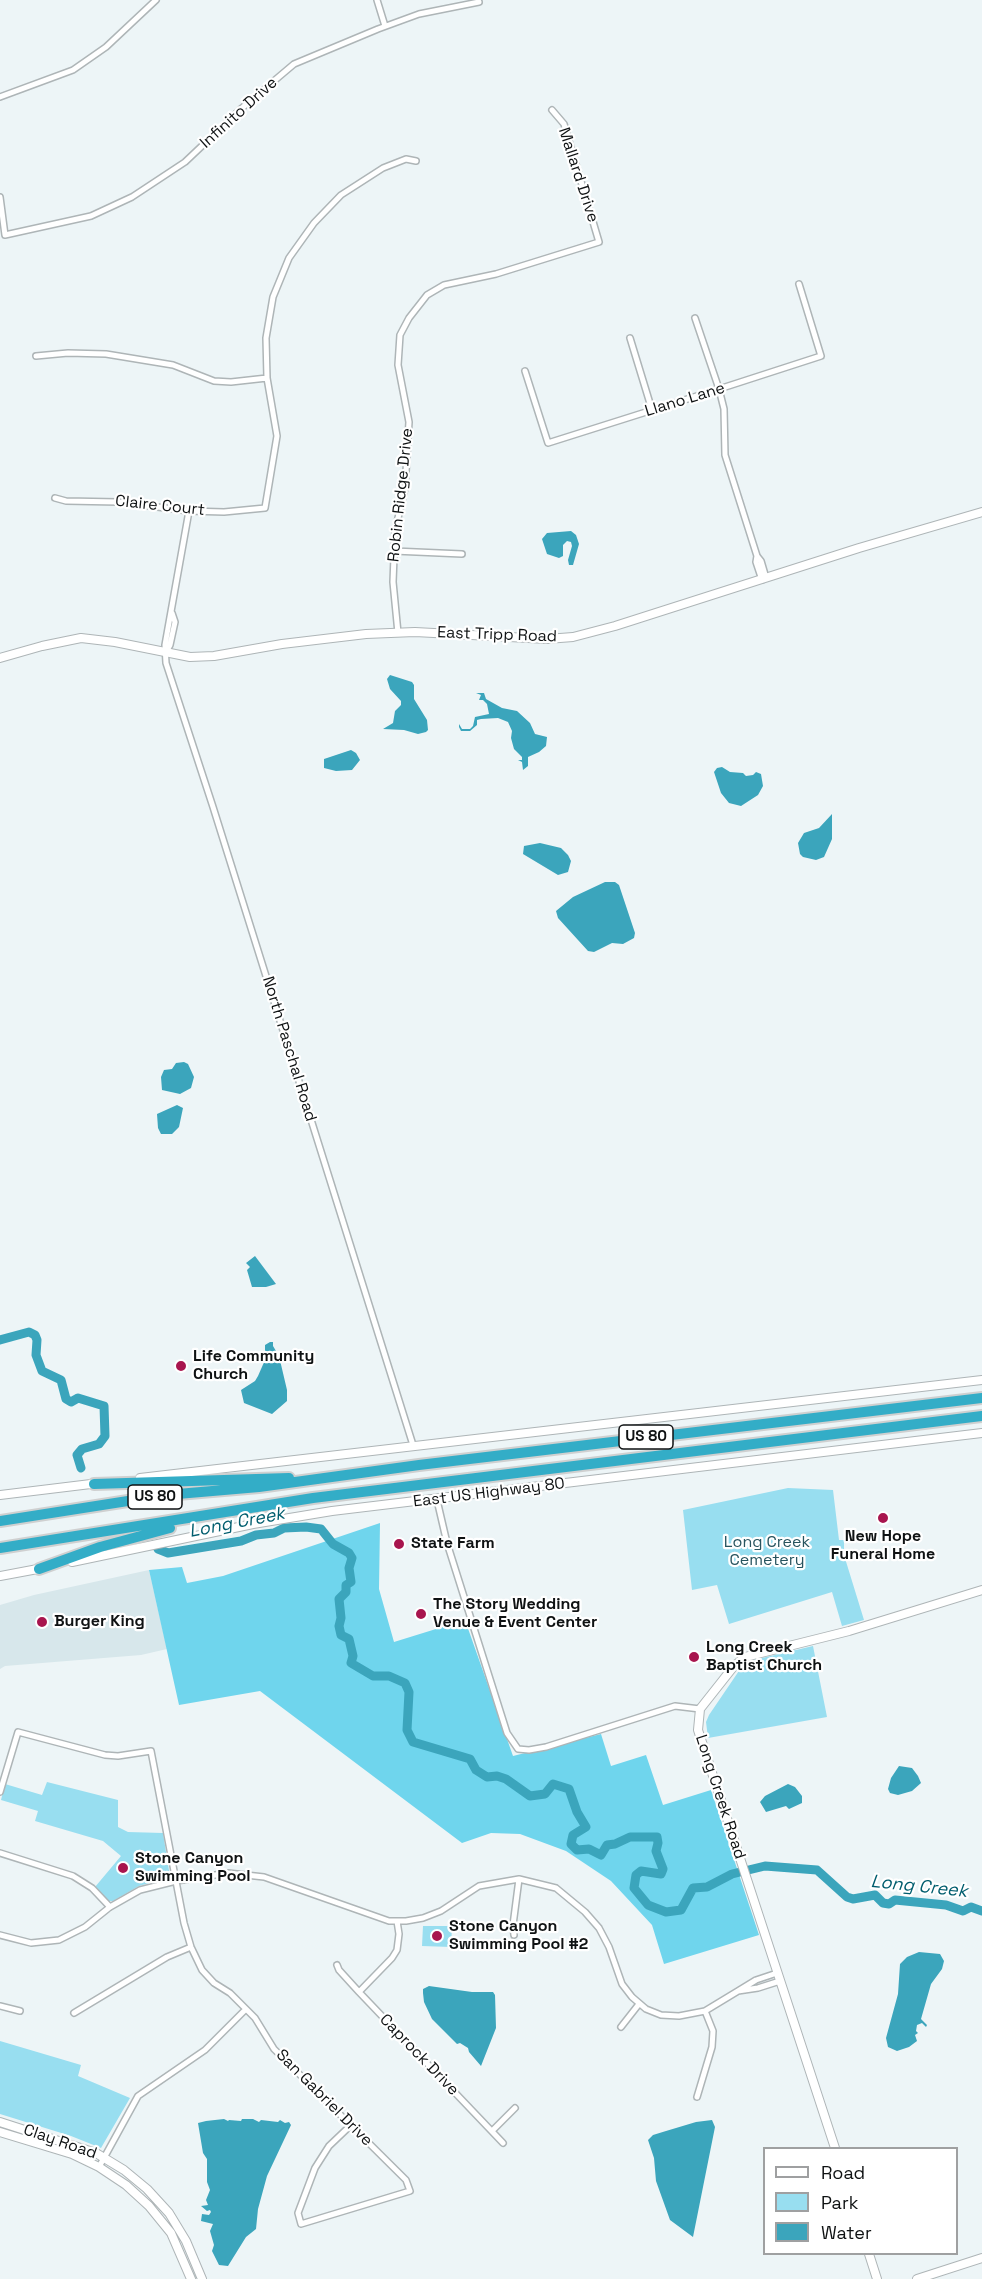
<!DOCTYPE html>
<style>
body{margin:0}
#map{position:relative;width:982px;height:2279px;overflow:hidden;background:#edf5f7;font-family:"Space Grotesk",sans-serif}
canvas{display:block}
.legend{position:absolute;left:763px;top:2147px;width:195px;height:108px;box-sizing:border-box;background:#fff;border:2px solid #9fa0a1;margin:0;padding:8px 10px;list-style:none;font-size:18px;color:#0f1213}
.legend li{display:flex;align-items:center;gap:12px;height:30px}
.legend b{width:30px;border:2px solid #9fa0a1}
</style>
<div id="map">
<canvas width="982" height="2279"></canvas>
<ul class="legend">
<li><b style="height:8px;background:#fff"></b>Road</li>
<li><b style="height:16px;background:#98def0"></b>Park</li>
<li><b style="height:16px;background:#3ba5bc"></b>Water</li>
</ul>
</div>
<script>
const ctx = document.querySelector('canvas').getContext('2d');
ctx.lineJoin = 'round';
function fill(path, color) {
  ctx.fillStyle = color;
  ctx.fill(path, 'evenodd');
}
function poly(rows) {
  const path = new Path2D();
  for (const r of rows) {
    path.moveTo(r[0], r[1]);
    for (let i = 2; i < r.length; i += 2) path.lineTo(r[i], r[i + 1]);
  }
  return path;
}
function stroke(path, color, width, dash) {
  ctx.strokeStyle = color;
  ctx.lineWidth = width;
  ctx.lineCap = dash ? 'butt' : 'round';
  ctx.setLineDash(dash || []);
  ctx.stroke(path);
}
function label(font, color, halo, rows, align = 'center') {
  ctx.font = font + ' "Space Grotesk",sans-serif';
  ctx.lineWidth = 4.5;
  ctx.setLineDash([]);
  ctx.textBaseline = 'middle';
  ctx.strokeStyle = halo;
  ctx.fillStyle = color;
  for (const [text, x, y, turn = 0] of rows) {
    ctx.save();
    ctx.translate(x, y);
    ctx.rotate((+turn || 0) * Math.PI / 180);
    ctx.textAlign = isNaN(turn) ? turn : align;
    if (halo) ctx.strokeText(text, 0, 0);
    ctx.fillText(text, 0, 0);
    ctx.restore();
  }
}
fill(poly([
 [149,1570,167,1649,141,1655,5,1666,0,1669,0,1605,34,1595]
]), '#d7e7eb');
fill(poly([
 [788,1488,833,1490,839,1540,844,1540,844,1555,864,1620,842,1626,832,1592,729,1624,717,1585,692,1590,683,1510],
 [813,1646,827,1717,708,1738,706,1722,709,1715,745,1662],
 [47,1782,118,1800,118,1827,128,1832,163,1833,170,1877,139,1886,113,1901,109,1901,95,1887,121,1856,103,1841,35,1821,38,1811,1,1800,5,1784,42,1795],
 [423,1926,452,1926,451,1947,422,1946],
 [0,2041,81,2065,78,2076,130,2098,101,2148,71,2136,0,2114]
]), '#98def0');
fill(poly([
 [380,1523,379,1589,394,1642,465,1620,513,1756,601,1734,611,1766,646,1755,663,1805,711,1790,759,1935,664,1964,652,1925,611,1881,566,1851,520,1834,491,1833,462,1843,260,1691,179,1705,149,1570,182,1567,187,1583,223,1576]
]), '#6fd5ed');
fill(poly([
 [571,531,576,535,579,544,573,565,569,565,568,560,572,546,571,542,567,541,563,545,563,556,559,558,547,554,542,539,547,533],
 [390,675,412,682,414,685,414,699,427,720,428,730,426,732,418,734,404,730,383,729,393,723,395,711,401,705,401,701,390,689,387,679],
 [476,693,484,693,486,699,502,708,517,711,530,723,535,734,547,737,546,746,539,752,528,757,528,766,523,770,522,762,518,760,522,760,522,757,514,749,511,738,512,731,508,722,498,718,481,719,477,720,477,725,470,731,461,731,459,727,459,724,462,729,470,729,473,726,475,717,489,714,487,704,483,700,479,700,481,695],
 [351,750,356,753,360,760,352,770,336,771,324,768,324,759],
 [722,767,730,772,743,773,746,776,753,775,756,772,761,774,763,786,758,795,741,806,729,803,721,793,714,772,717,768],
 [832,814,832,839,824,857,816,860,803,857,800,854,798,843,804,833,819,828],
 [540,843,561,848,568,855,571,861,568,872,558,875,523,854,524,846],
 [605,882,615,882,619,885,635,933,634,938,623,944,612,943,594,952,588,951,558,918,556,911,573,897],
 [184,1062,188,1064,194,1077,191,1088,180,1094,162,1090,161,1077,164,1070,172,1069,176,1063],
 [177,1105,183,1108,179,1127,172,1134,161,1134,158,1128,157,1114],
 [255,1256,276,1284,266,1287,252,1287,247,1270,250,1267,246,1263],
 [270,1342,273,1342,273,1346,279,1356,287,1390,287,1401,272,1414,244,1403,241,1390,255,1381,258,1376,265,1360,265,1345],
 [899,1766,912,1768,918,1776,921,1783,912,1791,898,1795,890,1793,888,1789,891,1778],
 [788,1784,795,1787,802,1796,802,1803,789,1809,786,1806,766,1812,760,1802,765,1796],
 [919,1952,940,1954,944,1961,942,1969,931,1984,921,2019,927,2025,926,2027,922,2023,917,2025,916,2031,918,2033,915,2035,917,2041,909,2047,897,2051,888,2047,886,2038,898,1994,900,1964,907,1957],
 [429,1986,472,1992,493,1992,495,1995,496,2028,481,2066,469,2052,468,2048,460,2043,457,2044,432,2019,424,2002,423,1993,423,1989],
 [224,2119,228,2121,229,2120,241,2121,242,2119,253,2119,259,2122,261,2120,278,2122,280,2120,285,2123,289,2122,291,2125,267,2176,258,2209,256,2229,246,2237,228,2266,219,2265,212,2251,214,2245,210,2231,213,2224,201,2221,202,2214,209,2215,211,2212,210,2210,207,2211,201,2206,208,2205,206,2200,210,2190,207,2182,207,2159,203,2153,198,2123,206,2121],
 [712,2120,715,2127,693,2237,670,2220,656,2181,654,2158,648,2140,653,2135,666,2131,696,2122]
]), '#3ba5bc');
stroke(poly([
 [0,1340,29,1332,35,1335,37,1340,36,1355,42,1371,61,1380,66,1399,71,1402,78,1398,104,1406,105,1436,99,1444,82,1449,77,1455,81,1468],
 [158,1549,168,1553,241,1541,256,1535,274,1533,284,1528,306,1527,321,1529,333,1544,349,1553,352,1558,349,1568,351,1582,346,1585,346,1592,339,1599,341,1618,339,1626,341,1635,349,1639,353,1656,351,1663,373,1676,389,1676,405,1683,409,1692,407,1730,413,1742,470,1759,476,1770,487,1777,497,1776,506,1779,530,1796,545,1794,553,1784,569,1789,577,1812,586,1827,573,1835,571,1844,577,1850,589,1849,601,1855,607,1845,615,1844,630,1837,657,1837,658,1843,656,1851,663,1869,661,1874,641,1871,636,1875,634,1888,648,1905,666,1912,681,1910,693,1888,707,1887,732,1874,765,1866,817,1870,847,1897,853,1899,875,1895,883,1903,889,1904,895,1900,946,1905,963,1911,971,1907,982,1911]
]), '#3ba5bc', 9);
const street = poly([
 [377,0,385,26],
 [0,97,73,70,106,47,156,0],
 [0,197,5,235,91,216,132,197,185,162,242,108,294,64,378,29,419,14,479,2],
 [695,318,719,389,724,409,725,455,757,556,761,561,766,578],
 [630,338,652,410],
 [36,356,68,353,106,354,173,365,214,381,231,382,267,378],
 [525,371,548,443,719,389,821,356,799,284],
 [55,498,66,501,118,502,189,511,224,512,265,508,277,436,267,378,266,338,273,297,289,258,314,223,341,195,383,168,406,159,416,161],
 [189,511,165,645,166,663,213,807,413,1445],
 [394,551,462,554],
 [757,556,756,562,762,580],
 [398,633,393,582,395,531,405,488,409,422,398,365,400,335,409,318,427,295,444,285,496,274,599,242,564,124,552,110],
 [166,652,170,645,175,622,172,613],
 [437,1500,447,1543,507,1733,518,1749,529,1750,546,1747,675,1706,700,1709],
 [0,1792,18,1732,105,1755,118,1756,151,1751,184,1923,191,1947,202,1970,214,1983,230,1993,255,2018,274,2049,406,2180,410,2191,301,2224,298,2213,315,2168,329,2146,350,2126],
 [0,1853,73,1876,92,1888,110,1907],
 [0,1935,31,1943,59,1940,85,1927,110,1907,140,1890,176,1881,228,1873,264,1877,389,1921,406,1921,423,1918,441,1911,479,1886,519,1879,556,1888,585,1912,599,1928,609,1947,622,1984,632,1997,646,2009,661,2015,679,2016,705,2011,738,1991],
 [514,1935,513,1925,519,1879],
 [337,1965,339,1970,359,1992,503,2143],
 [777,1973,756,1980,738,1991,758,1988,780,1981],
 [359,1992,392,1958,397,1950,399,1934,397,1921],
 [0,2006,20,2011],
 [74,2013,167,1957,191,1947],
 [621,2027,639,2004],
 [697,2097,712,2047,713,2031,705,2011],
 [492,2131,515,2108],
 [99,2167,138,2096,205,2050,246,2009]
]);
const secondary = poly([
 [0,658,42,646,81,638,115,642,190,657,214,656,282,644,366,634,415,632,547,639,573,637,615,626,859,548,982,512],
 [140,1478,982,1380],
 [0,1495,99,1483],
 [72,1562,253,1524,332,1511,982,1433],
 [0,1576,43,1568],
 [0,2122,96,2153,124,2170,147,2189,169,2213,186,2241,202,2279],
 [0,2132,72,2154,99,2167,126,2185,149,2206,171,2233,191,2279],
 [835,2148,698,1730,700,1709,734,1666,745,1657,849,1631,982,1590],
 [869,2254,877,2279],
 [917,2279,982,2258]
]);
const highway = poly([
 [94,1484,289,1478],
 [0,1521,166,1495,259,1487,419,1465,982,1398],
 [0,1548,313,1498,982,1416],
 [39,1569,100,1547,170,1528]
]);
stroke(street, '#aeb5b7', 8);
stroke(secondary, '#aeb5b7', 10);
stroke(highway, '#cfd0d0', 14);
stroke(street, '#fff', 5);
stroke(secondary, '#fff', 8);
stroke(highway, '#33adc7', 10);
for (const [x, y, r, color] of [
 [181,1366,6,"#a8154e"],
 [883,1518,6,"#a8154e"],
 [399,1544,6,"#a8154e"],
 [421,1614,6,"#a8154e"],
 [42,1622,6,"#a8154e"],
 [694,1657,6,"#a8154e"],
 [123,1868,6,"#a8154e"],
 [437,1936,6,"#a8154e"]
]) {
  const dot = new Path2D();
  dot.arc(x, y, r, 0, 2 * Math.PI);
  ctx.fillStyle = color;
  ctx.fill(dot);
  stroke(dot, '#fff', 2);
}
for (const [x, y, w] of [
 [646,1437,54],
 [155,1497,54]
]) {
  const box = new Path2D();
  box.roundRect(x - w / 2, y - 12, w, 24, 4.5);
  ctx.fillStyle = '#fff';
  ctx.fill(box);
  stroke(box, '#0f1213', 1.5);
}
label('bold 15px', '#0f1213', null, [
 ["US 80",646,1437],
 ["US 80",155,1497]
]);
label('16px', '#0f1213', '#fff', [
 ["Infinito Drive",239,113,-42],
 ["Mallard Drive",578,175,72],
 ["Llano Lane",685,400,-17],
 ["Robin Ridge Drive",401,495,-84],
 ["Claire Court",160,506,6],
 ["East Tripp Road",497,635,2],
 ["North Paschal Road",289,1049,73],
 ["East US Highway 80",489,1493,-7],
 ["Long Creek Road",720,1797,72],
 ["Caprock Drive",419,2055,46],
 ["San Gabriel Drive",324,2098,45],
 ["Clay Road",60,2142,19]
]);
label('bold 16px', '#0f1213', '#fff', [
 ["Life Community",193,1357],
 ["Church",193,1375],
 ["New Hope",883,1537,"center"],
 ["Funeral Home",883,1555,"center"],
 ["State Farm",411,1544],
 ["The Story Wedding",433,1605],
 ["Venue & Event Center",433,1623],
 ["Burger King",54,1622],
 ["Long Creek",706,1648],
 ["Baptist Church",706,1666],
 ["Stone Canyon",135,1859],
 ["Swimming Pool",135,1877],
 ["Stone Canyon",449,1927],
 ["Swimming Pool #2",449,1945]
], 'left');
label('16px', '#27545f', '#fff', [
 ["Long Creek",767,1543],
 ["Cemetery",767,1561]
]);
label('italic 18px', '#005d6e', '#fff', [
 ["Long Creek",237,1523,-11],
 ["Long Creek",919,1887,6]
]);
</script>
